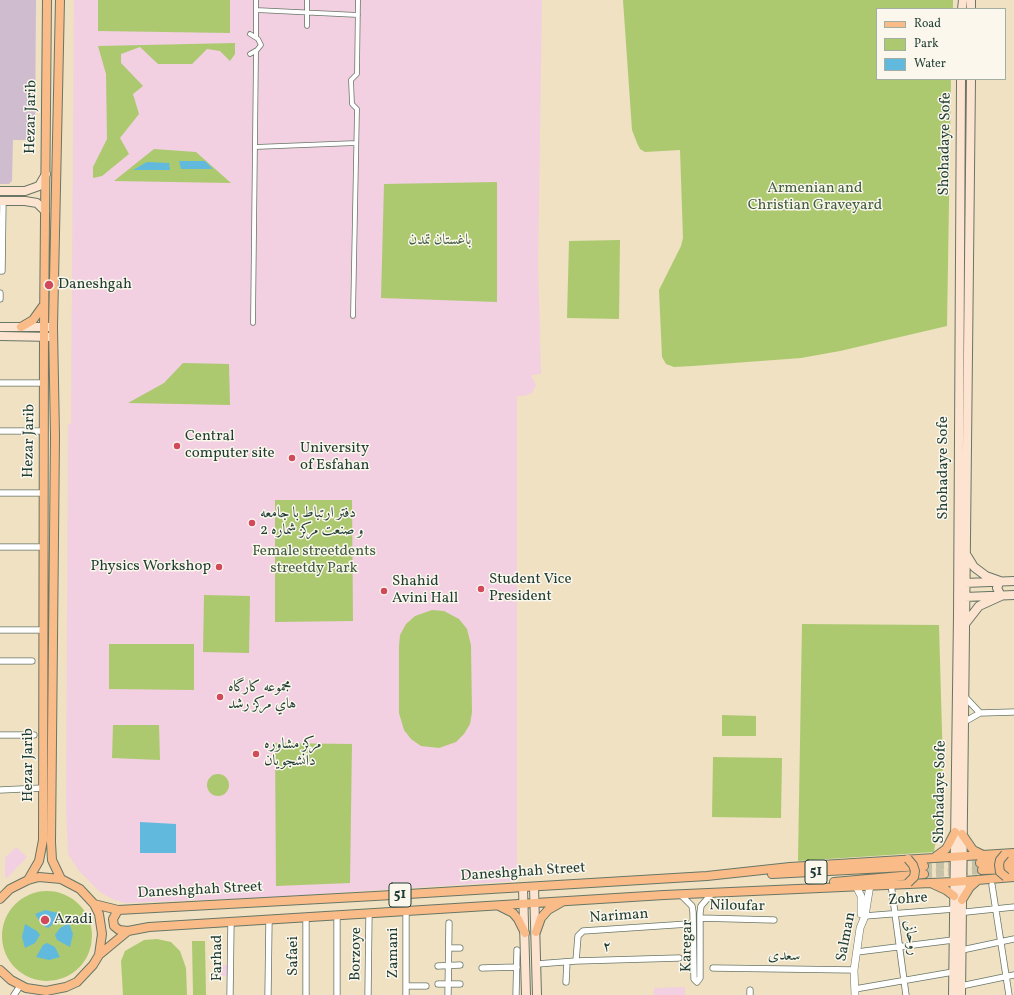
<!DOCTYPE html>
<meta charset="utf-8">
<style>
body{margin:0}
#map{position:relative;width:1014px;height:995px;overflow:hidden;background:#efe1c2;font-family:Vollkorn,serif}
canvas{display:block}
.legend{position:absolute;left:876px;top:8px;width:130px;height:72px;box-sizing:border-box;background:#fbf7ec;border:1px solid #a3ada2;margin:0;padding:5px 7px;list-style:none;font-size:12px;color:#1f3d34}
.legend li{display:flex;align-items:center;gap:8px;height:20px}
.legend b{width:20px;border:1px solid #a3ada2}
</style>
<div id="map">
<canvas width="1014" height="995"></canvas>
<ul class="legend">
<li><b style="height:5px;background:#f9bc89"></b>Road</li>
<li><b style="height:11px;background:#acc970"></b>Park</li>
<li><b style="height:11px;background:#61bade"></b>Water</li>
</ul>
</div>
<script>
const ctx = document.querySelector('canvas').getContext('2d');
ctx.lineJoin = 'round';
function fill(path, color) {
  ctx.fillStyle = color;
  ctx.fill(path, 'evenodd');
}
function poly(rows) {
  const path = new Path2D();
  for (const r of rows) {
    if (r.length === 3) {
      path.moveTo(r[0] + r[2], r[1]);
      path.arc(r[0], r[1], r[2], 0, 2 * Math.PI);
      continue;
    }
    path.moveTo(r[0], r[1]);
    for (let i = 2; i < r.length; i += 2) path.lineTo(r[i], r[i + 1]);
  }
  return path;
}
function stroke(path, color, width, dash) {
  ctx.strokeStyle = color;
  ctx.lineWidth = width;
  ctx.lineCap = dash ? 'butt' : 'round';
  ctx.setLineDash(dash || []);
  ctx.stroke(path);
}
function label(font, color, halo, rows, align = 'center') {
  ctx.font = font + ' Vollkorn,Amiri,serif';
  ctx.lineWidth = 3;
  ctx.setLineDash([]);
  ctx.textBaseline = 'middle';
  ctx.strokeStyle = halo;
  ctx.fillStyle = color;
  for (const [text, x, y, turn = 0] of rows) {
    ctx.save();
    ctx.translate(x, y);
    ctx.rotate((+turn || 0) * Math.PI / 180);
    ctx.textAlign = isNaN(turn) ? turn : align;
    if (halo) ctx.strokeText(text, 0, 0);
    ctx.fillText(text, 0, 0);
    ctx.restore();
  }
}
fill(poly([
 [74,0,542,0,538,266,541,374,531,375,536,385,532,393,524,396,517,396,517,881,272,897,126,903,114,900,100,892,79,871,68,854,66,808,68,424,71,424],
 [16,847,27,857,7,878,5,877,5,858],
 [213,965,227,965,227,976,220,976,220,980,213,979],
 [685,987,685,995,654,995,654,988]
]), '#f2cfe1');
fill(poly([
 [0,0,36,0,35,140,13,140,12,181,9,184,0,184]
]), '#cfbdcf');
fill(poly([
 [98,0,230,0,230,33,98,31],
 [623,0,953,0,953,9,877,9,877,79,951,79,947,326,840,351,801,358,693,366,674,367,666,364,662,357,659,290,681,246,683,238,680,150,645,152,640,149,637,143,632,130],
 [235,43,235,54,230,61,220,51,207,49,192,64,158,64,140,47,121,54,121,63,143,86,133,94,139,114,120,138,129,154,102,176,93,178,93,167,107,139,106,74,98,46],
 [154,149,196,152,231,183,114,181],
 [497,182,497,302,381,298,384,184],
 [620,240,619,319,567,318,569,241],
 [183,363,229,364,230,405,128,403,164,383],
 [275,500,352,500,353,621,275,622],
 [204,595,250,596,249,653,203,652],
 [432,610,444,611,459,619,467,629,471,645,472,712,470,724,464,734,456,742,439,748,421,746,411,739,404,730,399,713,399,646,400,635,406,624,415,616],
 [802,624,939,625,943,767,939,804,941,808,941,838,935,845,934,852,798,861],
 [109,644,194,644,194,690,109,689],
 [722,715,756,716,756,736,722,736],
 [113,725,159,725,160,760,112,758],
 [275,743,352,744,350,883,276,886],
 [713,757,782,758,781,818,712,817],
 [218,785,11],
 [47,936,45],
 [157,939,171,942,180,951,186,968,187,995,123,995,121,961,125,951,144,940],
 [192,941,205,941,206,995,193,995]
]), '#acc970');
fill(poly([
 [179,161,205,161,213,169,181,169],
 [147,162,169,163,170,170,133,170],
 [140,822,176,824,176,853,140,853],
 [45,910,58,913,52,925,48,928,42,925,35,914],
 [69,923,73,934,70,947,57,940,55,935,60,928],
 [25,924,37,931,40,935,35,943,25,948,22,937],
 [47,943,55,947,60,957,49,960,36,957,43,945]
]), '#61bade');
stroke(poly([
 [924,866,980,863],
 [924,874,982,870]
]), '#c5c0a6', 8, [8, 4]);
const pedestrian = poly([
 [256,10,358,15],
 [307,26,307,0],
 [256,37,256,0],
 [250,54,257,50,261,45,258,39,250,34],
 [255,147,356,143],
 [353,316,357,109,352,104,351,80,357,74,358,0],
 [253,323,256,51]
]);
const minor = poly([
 [0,271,2,271,3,201],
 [0,293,0,299],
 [0,383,44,383],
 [0,431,44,431],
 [0,493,43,493],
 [0,547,43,547],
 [0,630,43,630],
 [0,661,32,661],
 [964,696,980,713],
 [964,722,980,713,1014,712],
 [0,735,34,735],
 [0,790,43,788],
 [891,884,906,995],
 [992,885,1009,995],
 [680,894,692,906,693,912,694,979,697,982,700,978,700,913,701,906,713,892],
 [966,912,1014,907],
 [865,916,954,909],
 [700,918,774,920],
 [449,948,460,948],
 [962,950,1014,939],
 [857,952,953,940],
 [576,961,578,936,583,931,688,924],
 [537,964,576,961,679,958],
 [438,966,460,965],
 [482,968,517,967],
 [713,968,854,970],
 [566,982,567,962],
 [438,984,460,984],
 [406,986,426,986],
 [961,986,1014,975],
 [855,989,953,972],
 [750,990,750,995],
 [14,995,20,986],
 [230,995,231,922],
 [268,995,269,920],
 [306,995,306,918],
 [337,995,337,916],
 [368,995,369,914],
 [406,995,406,911],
 [448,995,449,923],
 [516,995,517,950]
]);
const tertiary = poly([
 [856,886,861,896,861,914],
 [855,995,854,970,860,928,865,916,870,885]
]);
const secondary = poly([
 [962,9,963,0],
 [971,9,971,0],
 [0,191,25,191,39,186,46,174],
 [0,201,25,201,37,203,45,211],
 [0,327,51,327],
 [0,336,53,337],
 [962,586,965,583,1014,581],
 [962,594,965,597,1014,595],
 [965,624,979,606,1001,596,997,588,1000,581,986,576,974,567,966,554],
 [534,887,537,995],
 [523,888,526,995],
 [953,995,958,615,961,79],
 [961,995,971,79]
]);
const primary = poly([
 [60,0,53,327,55,436,51,842,52,860,61,879],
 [21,327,33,320,43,306],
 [962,834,973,850,983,855],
 [935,857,946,849,955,832],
 [980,863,1014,861],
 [982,870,1014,869],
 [772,874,924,866],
 [28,880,39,861,43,840,44,327,47,0],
 [834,882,924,874],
 [933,884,946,890,954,896],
 [0,899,10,889,28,880,39,877,61,879,80,889,94,904,99,914,102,934,99,955,93,965,77,982,66,987,46,991,26,988,11,980,0,970],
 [962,900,970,887,978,880],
 [94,904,118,910,375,896,707,876,790,867,1014,853],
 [499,906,513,913,518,919,525,933],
 [118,910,113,919,114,926,119,930,128,931],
 [536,932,541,918,548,910,562,902],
 [99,955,128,931,149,927,664,895,953,882,1014,877]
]);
stroke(pedestrian, '#687666', 5.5);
stroke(minor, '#687666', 7);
stroke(tertiary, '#687666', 8);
stroke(secondary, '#687666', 10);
stroke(primary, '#687666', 10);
stroke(pedestrian, '#fff', 4);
stroke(minor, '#fff', 5.5);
stroke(tertiary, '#fff', 7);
stroke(secondary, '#fde4d0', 8);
stroke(primary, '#f9bc89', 8);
const primaryBridge = poly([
 [1005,854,1000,860,999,865,1000,872,1006,877],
 [908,859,913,865,915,871,914,877,908,883]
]);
stroke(primaryBridge, '#687666', 10, []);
stroke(primaryBridge, '#f9bc89', 8);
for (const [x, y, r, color] of [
 [49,285,5,"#d1495b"],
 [177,446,4,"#d1495b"],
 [292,458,4,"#d1495b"],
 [252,523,4,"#d1495b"],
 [219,567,4,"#d1495b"],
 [481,589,4,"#d1495b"],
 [384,591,4,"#d1495b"],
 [220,697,4,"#d1495b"],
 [256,754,4,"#d1495b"],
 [45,920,5,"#d1495b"]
]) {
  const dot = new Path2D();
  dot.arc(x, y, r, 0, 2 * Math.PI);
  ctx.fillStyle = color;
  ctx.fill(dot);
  stroke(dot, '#fbf7ec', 1.5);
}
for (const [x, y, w] of [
 [816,872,22],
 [400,895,22]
]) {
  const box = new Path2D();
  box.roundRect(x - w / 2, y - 12, w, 24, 3);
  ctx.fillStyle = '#fbf7ec';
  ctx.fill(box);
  stroke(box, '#1f3d34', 1);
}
label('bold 14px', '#1f3d34', null, [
 ["51",816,872],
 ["51",400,895]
]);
label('15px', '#1f3d34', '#fbf7ec', [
 ["Hezar Jarib",32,117,-89],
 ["Shohadaye Sofe",946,144,-89],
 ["Hezar Jarib",30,441,-89],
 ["Shohadaye Sofe",944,468,-90],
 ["Hezar Jarib",29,765,-90],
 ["Shohadaye Sofe",941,792,-89],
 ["Daneshghah Street",523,873,-4],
 ["Daneshghah Street",200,891,-3],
 ["Zohre",908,900,-4],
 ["Niloufar",737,907,1],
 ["Nariman",619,917,-4],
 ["Salman",847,937,-79],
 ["روحانی",910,938,82],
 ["Karegar",688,946,-89],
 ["۲",607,948,-1],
 ["Zamani",394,953,-90],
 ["Borzoye",357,954,-89],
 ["Safaei",294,956,-90],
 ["سعدی",784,957,1],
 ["Farhad",218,958,-90]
]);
label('15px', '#426043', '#fbf7ec', [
 ["Armenian and",815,189],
 ["Christian Graveyard",815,206],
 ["باغستان تمدن",440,241],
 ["Female streetdents",314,552],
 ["streetdy Park",314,569]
]);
label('15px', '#1f3d34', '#fbf7ec', [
 ["Daneshgah",58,285],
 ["Central",185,437],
 ["computer site",185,454],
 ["University",300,449],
 ["of Esfahan",300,466],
 ["دفتر ارتباط با جامعه",260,514],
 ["و صنعت مرکز شماره 2",260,531],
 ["Physics Workshop",211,567,"right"],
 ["Student Vice",489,580],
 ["President",489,597],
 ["Shahid",392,582],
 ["Avini Hall",392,599],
 ["مجموعه کارگاه",228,688],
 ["هاي مرکز رشد",228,705],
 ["مرکز مشاوره",264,745],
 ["دانشجویان",264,762],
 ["Azadi",54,920]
], 'left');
</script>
